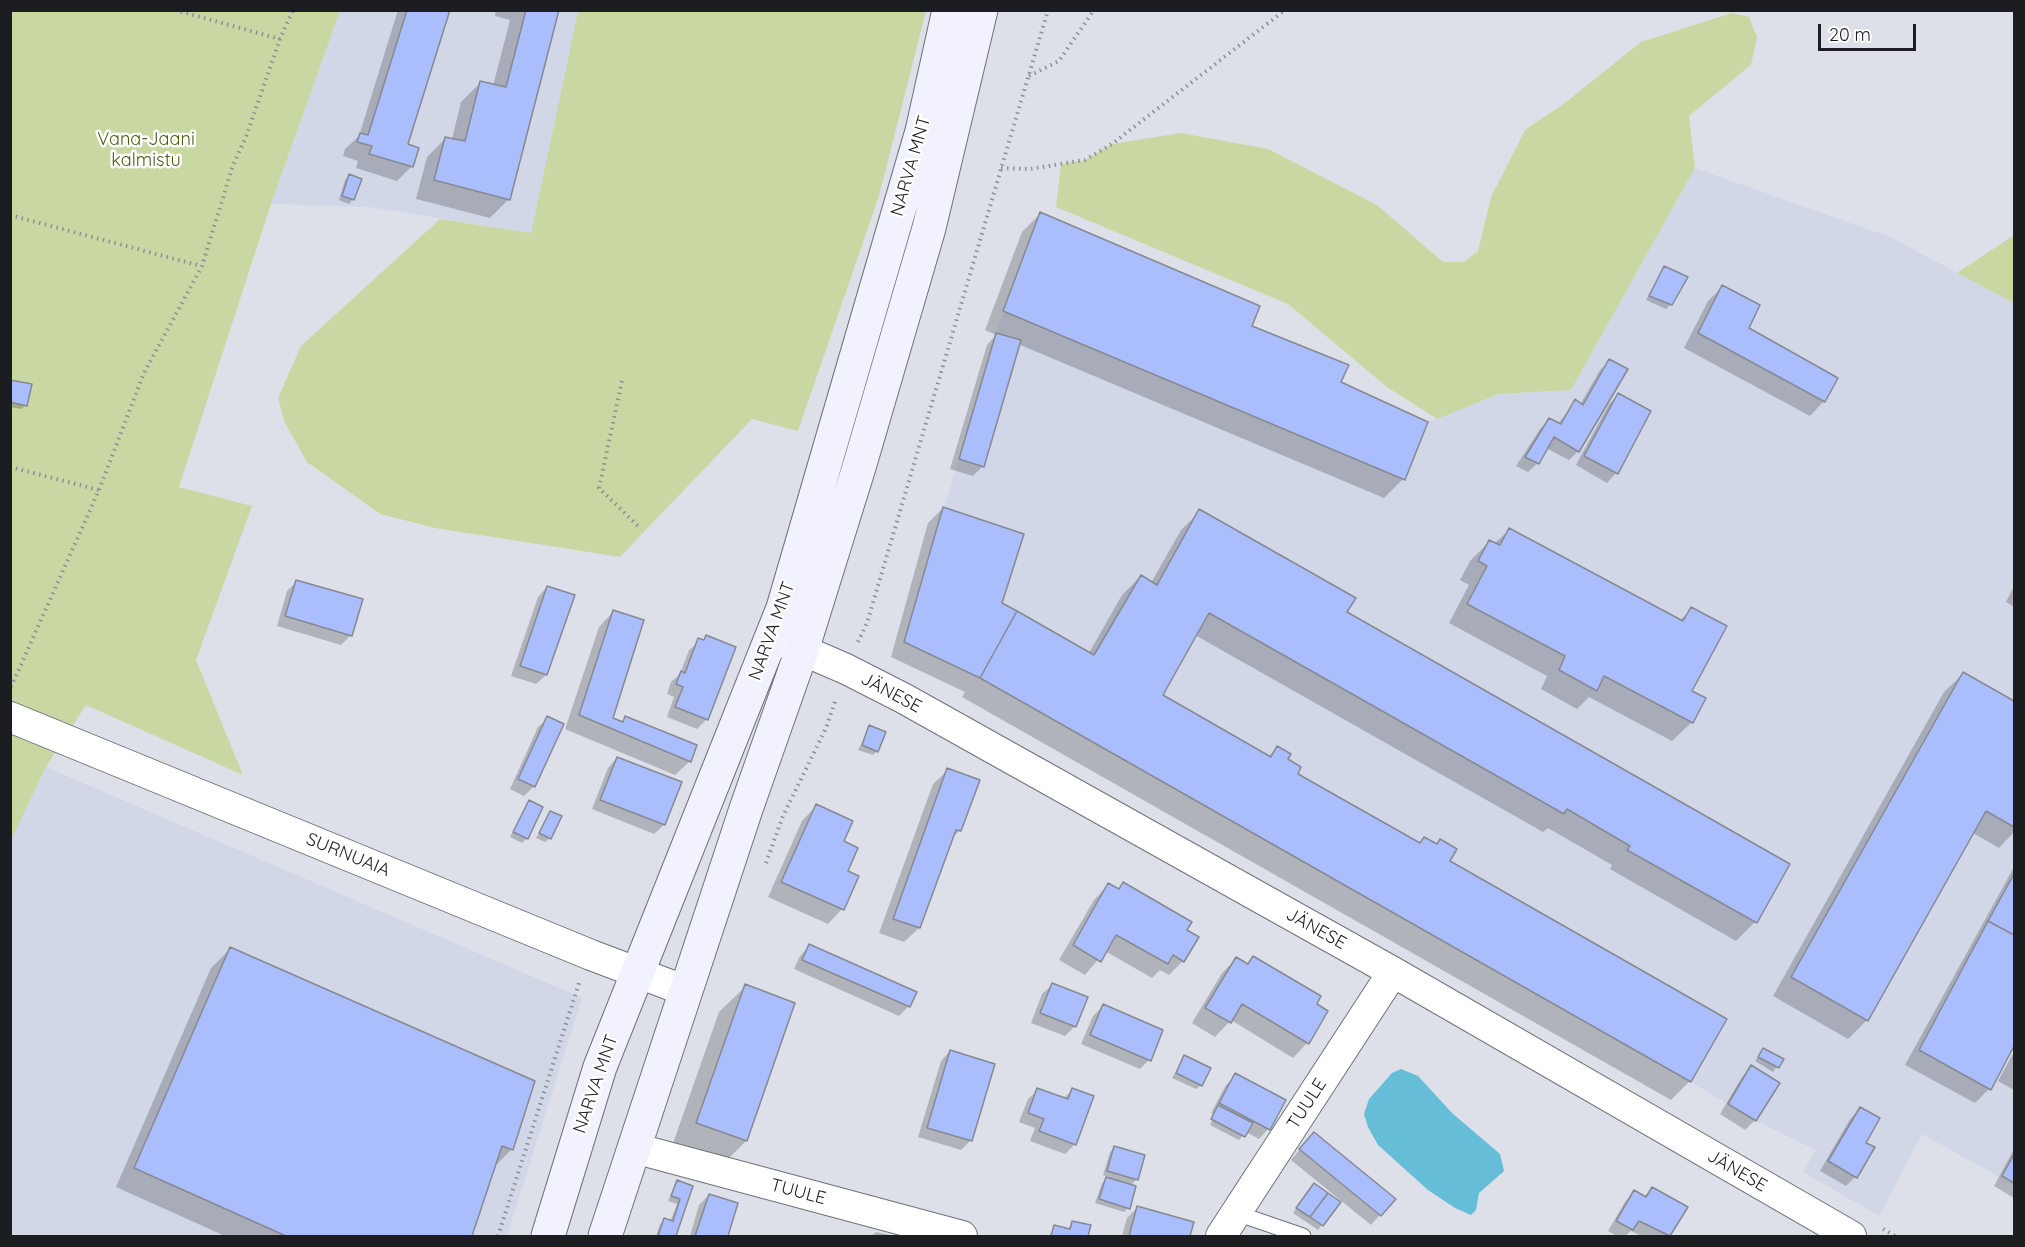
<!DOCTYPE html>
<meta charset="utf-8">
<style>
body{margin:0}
#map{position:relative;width:2025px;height:1247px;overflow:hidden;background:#dde0e9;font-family:Quicksand,sans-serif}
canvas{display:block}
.frame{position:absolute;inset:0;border:12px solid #1c1d20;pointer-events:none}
.scale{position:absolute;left:1818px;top:24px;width:98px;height:27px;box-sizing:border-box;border:3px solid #1c1d20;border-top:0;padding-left:8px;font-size:18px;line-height:21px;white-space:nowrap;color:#1c1d20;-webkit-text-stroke:4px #fff;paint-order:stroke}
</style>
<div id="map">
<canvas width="2025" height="1247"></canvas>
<div class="frame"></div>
<div class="scale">20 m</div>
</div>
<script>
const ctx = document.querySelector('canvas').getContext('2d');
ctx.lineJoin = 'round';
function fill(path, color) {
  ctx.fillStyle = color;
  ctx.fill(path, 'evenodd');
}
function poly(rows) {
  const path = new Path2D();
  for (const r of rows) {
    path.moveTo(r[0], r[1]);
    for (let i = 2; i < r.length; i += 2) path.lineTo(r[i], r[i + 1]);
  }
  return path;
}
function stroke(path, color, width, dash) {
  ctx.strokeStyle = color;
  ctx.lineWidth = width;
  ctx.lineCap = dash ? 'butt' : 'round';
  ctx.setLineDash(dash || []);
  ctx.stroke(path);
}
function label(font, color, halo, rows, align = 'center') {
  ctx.font = font + ' Quicksand,sans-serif';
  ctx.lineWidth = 5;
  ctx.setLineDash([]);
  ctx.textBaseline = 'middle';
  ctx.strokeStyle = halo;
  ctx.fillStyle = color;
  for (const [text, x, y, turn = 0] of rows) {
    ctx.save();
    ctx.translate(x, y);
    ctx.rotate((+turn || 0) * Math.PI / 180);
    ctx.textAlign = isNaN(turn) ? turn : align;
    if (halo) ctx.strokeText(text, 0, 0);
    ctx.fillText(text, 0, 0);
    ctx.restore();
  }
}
fill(poly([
 [340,11,578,11,531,233,369,207,271,204],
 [1695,168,1890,237,2014,303,2014,1185,1922,1134,1879,1216,1803,1172,1816,1150,1756,1121,1691,1082,980,678,904,642,996,333,1040,212,1260,306,1252,327,1349,365,1341,383,1428,422,1499,394,1571,390],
 [46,767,582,998,507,1236,11,1236,10,840]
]), '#d2d7e8');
fill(poly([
 [11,11,340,11,271,204,179,487,252,506,196,660,243,775,86,705,46,767,11,840],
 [578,11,926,11,879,196,798,431,752,419,620,557,435,528,380,514,307,462,284,421,278,398,301,346,440,219,531,233],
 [1732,13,1749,17,1757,37,1751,65,1689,116,1695,168,1571,390,1499,394,1437,419,1387,387,1288,304,1056,207,1061,164,1085,160,1112,144,1181,133,1268,149,1377,205,1443,262,1464,262,1478,251,1491,197,1525,130,1566,102,1641,42],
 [2014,235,2014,303,1957,273]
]), '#c9d8a3');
fill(poly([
 [1401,1069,1418,1076,1452,1113,1500,1154,1504,1171,1479,1193,1476,1210,1471,1215,1455,1208,1428,1190,1378,1145,1368,1127,1364,1114,1369,1099,1392,1073]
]), '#65bdd7');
fill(poly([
 [398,10,448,10,406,145,412,166,397,181,356,168,358,161,343,156,345,149,359,136],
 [496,10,557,10,509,199,490,218,416,199,427,157,446,138,452,139,461,102,480,83,493,86,510,20,495,16],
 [350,176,353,199,349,204,339,200,345,180],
 [1041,213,1250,327,1339,383,1403,479,1384,498,1018,344,983,466,973,476,950,469,987,345,996,335,985,330,1022,232],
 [1665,267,1671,304,1666,309,1646,300],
 [1722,287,1747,329,1824,401,1810,416,1684,348,1708,301],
 [1610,361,1578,451,1569,460,1546,448,1538,463,1528,472,1516,466,1540,429,1550,419,1558,424,1575,401,1580,405,1600,370],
 [10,381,26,405,21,409,10,407],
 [1618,395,1616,473,1607,483,1576,465,1609,404],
 [943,508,1000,604,1089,653,1122,595,1141,576,1151,583,1181,530,1200,511,1345,613,1788,865,1755,922,1736,941,1610,869,1612,865,1548,828,1543,832,1195,635,1161,696,1268,757,1277,748,1296,774,1419,844,1424,838,1436,845,1448,862,1690,1081,1671,1100,962,697,965,692,891,657,928,523],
 [1509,530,1679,621,1692,609,1690,691,1704,698,1691,723,1672,741,1589,697,1577,709,1541,689,1547,676,1449,623,1469,585,1460,580,1470,561,1489,542,1494,544],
 [296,582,351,635,341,645,277,626,287,591],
 [2014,586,2014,607,2006,602],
 [547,587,546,675,536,684,511,676,538,597],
 [613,612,611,719,621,723,626,717,690,761,675,775,565,729,599,627],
 [706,637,707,719,697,729,667,717,674,697,667,694,671,682,680,674,689,650],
 [1963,674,2014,703,2014,832,1999,848,1973,833,1867,1020,1848,1039,1773,996,1944,692],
 [548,718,534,786,524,796,510,789,538,727],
 [870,727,877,751,873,755,858,750],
 [617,758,680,783,664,825,654,834,592,809,608,768],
 [948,770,960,830,951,839,919,928,904,942,879,933,933,784],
 [529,801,527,838,522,843,510,837],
 [816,806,842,842,842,909,828,924,768,897,802,821],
 [551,813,550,838,545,842,536,838],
 [2014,867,2014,1043,1989,1089,1975,1103,1905,1065],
 [1123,884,1185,930,1183,961,1169,975,1160,970,1152,978,1105,951,1085,975,1059,960,1094,900,1108,885,1117,890],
 [809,946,915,993,909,1006,899,1016,794,969,800,956],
 [230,949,512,1149,493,1168,470,1236,225,1236,116,1187,211,968],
 [1253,958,1307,1043,1293,1058,1231,1020,1215,1037,1192,1023,1222,973,1236,959,1246,965],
 [1052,985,1075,1026,1065,1036,1031,1023,1042,994],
 [746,986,746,1141,720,1167,671,1149,719,1012],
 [1103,1006,1149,1060,1140,1069,1081,1044,1093,1016],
 [1763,1050,1781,1060,1773,1072,1755,1061],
 [950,1051,971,1140,961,1150,918,1137,941,1061],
 [2014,1052,2014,1090,1998,1081],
 [1185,1057,1201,1085,1196,1089,1172,1078],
 [1752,1067,1755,1120,1745,1130,1720,1114,1742,1077],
 [1236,1075,1284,1101,1268,1129,1259,1139,1246,1132,1239,1140,1210,1125,1215,1114,1211,1113,1226,1085],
 [1038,1090,1063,1099,1072,1090,1075,1144,1065,1154,1030,1141,1035,1128,1019,1122,1028,1099],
 [1860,1109,1864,1143,1855,1177,1846,1186,1820,1171,1850,1119],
 [1304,1144,1394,1199,1371,1225,1291,1160],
 [1114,1148,1137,1179,1130,1186,1128,1208,1124,1212,1095,1203,1102,1183,1108,1177,1103,1175,1110,1152],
 [2014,1149,2014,1198,1994,1186],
 [677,1182,691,1187,675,1236,656,1236,660,1224,665,1220,670,1222,677,1204,668,1201],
 [1652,1189,1685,1208,1668,1236,1641,1236,1631,1231,1625,1236,1617,1236,1608,1231,1625,1202,1635,1192,1643,1197],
 [1310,1190,1339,1202,1318,1230,1293,1213],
 [709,1195,736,1204,726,1236,690,1236,699,1205],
 [1137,1208,1192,1223,1188,1236,1122,1236,1127,1218],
 [1073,1222,1089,1226,1086,1236,1049,1236,1055,1226,1067,1230],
 [876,1232,890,1235,889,1236,871,1236]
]), '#0003');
const building = poly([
 [407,10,450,10,408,144,419,148,413,167,369,154,372,146,357,142,360,133,368,135,407,10],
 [526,10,559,10,510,200,434,180,445,137,465,141,480,81,506,87,526,10],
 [349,174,362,179,354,200,342,196,349,174],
 [1040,212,1260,306,1252,326,1349,365,1341,382,1428,422,1405,480,1003,311,1040,212],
 [1664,266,1688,277,1672,305,1649,296,1664,266],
 [1722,285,1760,305,1749,328,1838,378,1825,402,1698,333,1722,285],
 [996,333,1021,340,984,467,959,459,996,333],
 [1609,359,1628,369,1579,452,1554,437,1539,464,1525,457,1549,418,1561,424,1575,399,1583,405,1609,359],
 [10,380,32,384,27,406,10,402,10,380],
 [1618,393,1651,411,1618,474,1584,456,1618,393],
 [943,507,1024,534,1002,603,1017,611,980,678,904,642,943,507],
 [1199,509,1356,598,1347,612,1790,864,1757,923,1627,850,1630,846,1567,809,1564,814,1209,613,1163,695,1271,757,1277,746,1291,754,1288,759,1301,767,1298,774,1420,843,1424,837,1437,844,1440,839,1457,849,1450,861,1727,1019,1691,1082,980,678,1017,611,1094,655,1141,575,1157,585,1199,509],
 [1509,528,1683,621,1691,607,1727,626,1692,691,1706,698,1693,723,1604,676,1597,691,1559,670,1565,656,1467,604,1487,566,1478,561,1489,540,1500,545,1509,528],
 [296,580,363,599,352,636,285,616,296,580],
 [547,586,575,595,547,675,520,666,547,586],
 [613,610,644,620,613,718,623,722,625,716,697,745,691,762,579,715,613,610],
 [706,635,736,647,708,720,675,707,683,687,676,684,681,671,685,673,698,638,704,640,706,635],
 [1963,672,2014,701,2014,827,1986,811,1868,1021,1791,977,1963,672],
 [547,716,564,724,535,787,518,779,547,716],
 [869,725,886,732,878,752,862,745,869,725],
 [617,757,682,782,665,825,600,800,617,757],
 [947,768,980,780,961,831,956,830,920,928,893,919,947,768],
 [529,800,543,807,528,839,513,832,529,800],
 [816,804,853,821,844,841,858,848,848,871,859,876,844,910,781,882,816,804],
 [550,811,562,816,551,839,539,833,550,811],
 [2014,874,2014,935,1988,921,2014,874],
 [1123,882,1192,922,1187,930,1199,937,1184,962,1173,955,1168,964,1116,935,1101,962,1073,945,1108,883,1119,889,1123,882],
 [1988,921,2014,935,2014,1046,1991,1090,1919,1050,1988,921],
 [809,944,917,992,910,1007,802,960,809,944],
 [230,947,535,1081,513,1150,502,1146,472,1236,286,1236,134,1168,230,947],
 [1253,956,1321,996,1317,1004,1328,1011,1309,1044,1242,1004,1231,1023,1205,1008,1236,957,1248,964,1253,956],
 [1052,983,1088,997,1076,1027,1040,1013,1052,983],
 [745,984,795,1003,747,1141,696,1123,745,984],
 [1103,1004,1163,1030,1151,1061,1090,1035,1103,1004],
 [1763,1048,1784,1059,1779,1068,1758,1057,1763,1048],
 [950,1050,995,1064,972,1141,927,1128,950,1050],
 [1184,1055,1211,1068,1202,1086,1176,1073,1184,1055],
 [1751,1065,1780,1083,1756,1121,1728,1104,1751,1065],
 [1235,1073,1286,1100,1270,1130,1219,1103,1235,1073],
 [1037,1088,1068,1099,1072,1088,1094,1096,1076,1145,1039,1131,1044,1119,1028,1113,1037,1088],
 [1218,1105,1253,1123,1245,1137,1211,1119,1218,1105],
 [1860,1107,1880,1118,1866,1143,1875,1147,1857,1178,1828,1161,1860,1107],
 [1314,1132,1396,1199,1381,1216,1299,1149,1314,1132],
 [1114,1146,1145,1155,1138,1180,1107,1171,1114,1146],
 [2014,1154,2014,1183,2002,1176,2014,1154],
 [1106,1177,1136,1186,1130,1209,1099,1199,1106,1177],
 [677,1180,693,1186,676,1236,658,1236,664,1218,673,1221,680,1199,671,1196,677,1180],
 [1314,1183,1328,1193,1310,1217,1296,1208,1314,1183],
 [1652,1187,1688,1207,1670,1236,1639,1221,1633,1230,1616,1221,1634,1190,1646,1197,1652,1187],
 [1328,1193,1341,1202,1323,1226,1310,1217,1328,1193],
 [709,1194,738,1203,728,1236,695,1236,709,1194],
 [1137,1206,1194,1222,1190,1236,1129,1236,1137,1206],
 [1072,1221,1091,1225,1088,1236,1051,1236,1054,1225,1070,1229,1072,1221]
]);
fill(building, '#aabdfc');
stroke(building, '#868991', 1.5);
const lane = poly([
 [1236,1213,1303,1236]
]);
const street = poly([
 [779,640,846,669,903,698,1393,972,1851,1236],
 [10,717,591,955,686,991],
 [634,1148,962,1236],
 [1221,1236,1393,972]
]);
const secondary = poly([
 [548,1236,600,1067,783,608,922,131,949,10],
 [605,1236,746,809,802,650,860,464,929,228,981,10]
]);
stroke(lane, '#6e7179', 17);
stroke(street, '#6e7179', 32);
stroke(secondary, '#6e7179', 35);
stroke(poly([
 [175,10,280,39],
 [1029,76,1059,61,1094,10],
 [1001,168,1030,169,1085,160,1112,144,1285,10],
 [10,215,201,266],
 [622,381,599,488,641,529],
 [10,467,99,490],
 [858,642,867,623,1048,10],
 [11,687,99,490,144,373,202,266,233,165,246,137,280,39,293,10],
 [766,863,783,816,826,728,836,699],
 [1883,1229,1895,1236],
 [498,1236,579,983]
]), '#8d8f96', 4, [1.5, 4.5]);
stroke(lane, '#fff', 15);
stroke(street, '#fff', 30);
stroke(secondary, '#f2f1fe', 33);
label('18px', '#4c5b0f', '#fff', [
 ["Vana-Jaani",146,140],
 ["kalmistu",146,161]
]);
label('18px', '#1c1d20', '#fff', [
 ["NARVA MNT",911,166,-74],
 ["NARVA MNT",772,631,-70],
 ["JÄNESE",891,693,28],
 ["SURNUAIA",348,855,22],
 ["JÄNESE",1316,929,29],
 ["NARVA MNT",596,1084,-71],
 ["TUULE",1307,1104,-57],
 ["JÄNESE",1737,1171,30],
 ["TUULE",798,1192,15]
]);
</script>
